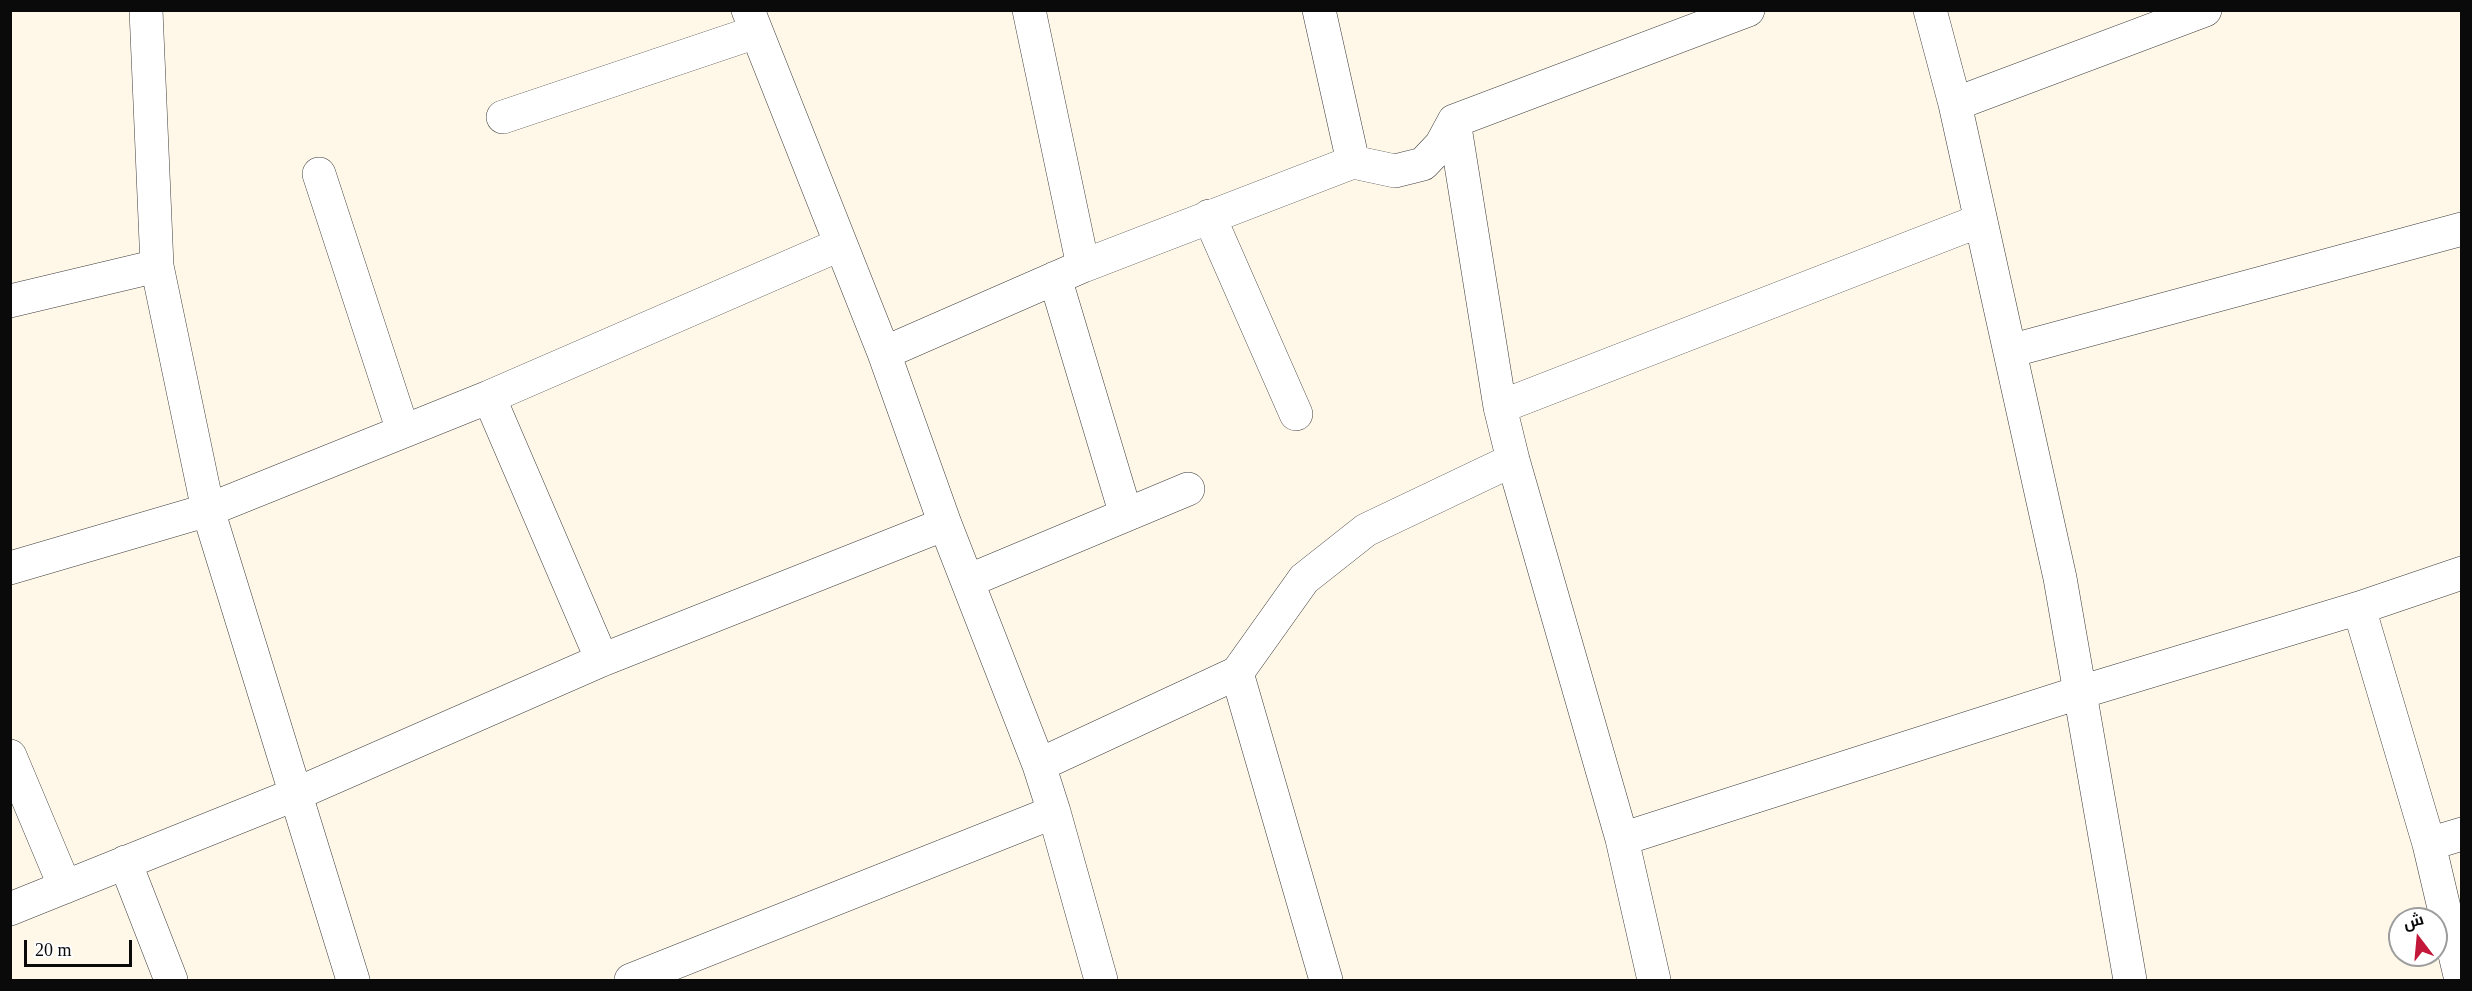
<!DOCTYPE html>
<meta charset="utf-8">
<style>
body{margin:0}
#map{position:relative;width:2472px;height:991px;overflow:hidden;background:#fff7e7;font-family:"Times New Roman",Cairo,serif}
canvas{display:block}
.frame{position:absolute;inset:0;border:12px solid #0a0a0a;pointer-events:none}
.north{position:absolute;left:2388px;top:907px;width:60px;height:60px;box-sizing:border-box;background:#fff;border:2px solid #9d9d9d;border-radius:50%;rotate:344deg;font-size:16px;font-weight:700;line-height:24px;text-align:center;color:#0a0a0a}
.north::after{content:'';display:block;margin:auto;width:21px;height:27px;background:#c4183b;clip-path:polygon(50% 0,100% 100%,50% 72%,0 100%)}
.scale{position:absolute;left:24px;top:940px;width:108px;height:27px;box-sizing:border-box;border:3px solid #0a0a0a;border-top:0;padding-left:8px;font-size:18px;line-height:21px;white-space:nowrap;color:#0a0a0a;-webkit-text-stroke:4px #fff;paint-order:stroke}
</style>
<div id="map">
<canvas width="2472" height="991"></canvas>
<div class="frame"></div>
<div class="north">ش</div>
<div class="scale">20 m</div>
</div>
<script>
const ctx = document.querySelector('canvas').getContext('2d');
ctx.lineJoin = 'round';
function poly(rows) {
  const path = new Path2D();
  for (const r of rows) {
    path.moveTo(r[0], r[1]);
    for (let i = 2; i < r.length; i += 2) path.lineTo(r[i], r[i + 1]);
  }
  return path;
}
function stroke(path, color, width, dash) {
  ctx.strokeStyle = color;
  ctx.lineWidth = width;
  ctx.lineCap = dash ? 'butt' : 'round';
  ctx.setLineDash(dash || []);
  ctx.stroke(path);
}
const minor = poly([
 [146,10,157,266,208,510,353,980],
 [748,10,884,353,945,524,1039,765,1054,812,1101,980],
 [1029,10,1083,266],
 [1319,10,1353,162],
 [1930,10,1955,104,2060,578,2130,980],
 [1955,104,2205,10],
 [503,117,756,32],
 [1454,121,1500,407,1513,460,1622,839,1654,980],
 [319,174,403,431],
 [1209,216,1296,414],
 [1055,278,1126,515],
 [10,301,157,266],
 [2010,351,2462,229],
 [884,353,1083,266,1353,162,1395,171,1423,164,1441,145,1454,121,1748,10],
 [489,397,602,660],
 [1500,407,1979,221],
 [10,568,208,510,489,397,839,245],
 [968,581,1188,489],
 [2359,608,2429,844,2461,980],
 [1237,673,1304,579,1366,530,1513,460],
 [10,756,65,887],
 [1039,765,1237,673,1326,980],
 [1622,839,2081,692,2359,608,2462,573],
 [2429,844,2462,834],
 [125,862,171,980],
 [10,909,296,794,602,660,945,524],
 [631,980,1054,812]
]);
stroke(minor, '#3d3d3d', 34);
stroke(minor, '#fff', 33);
</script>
